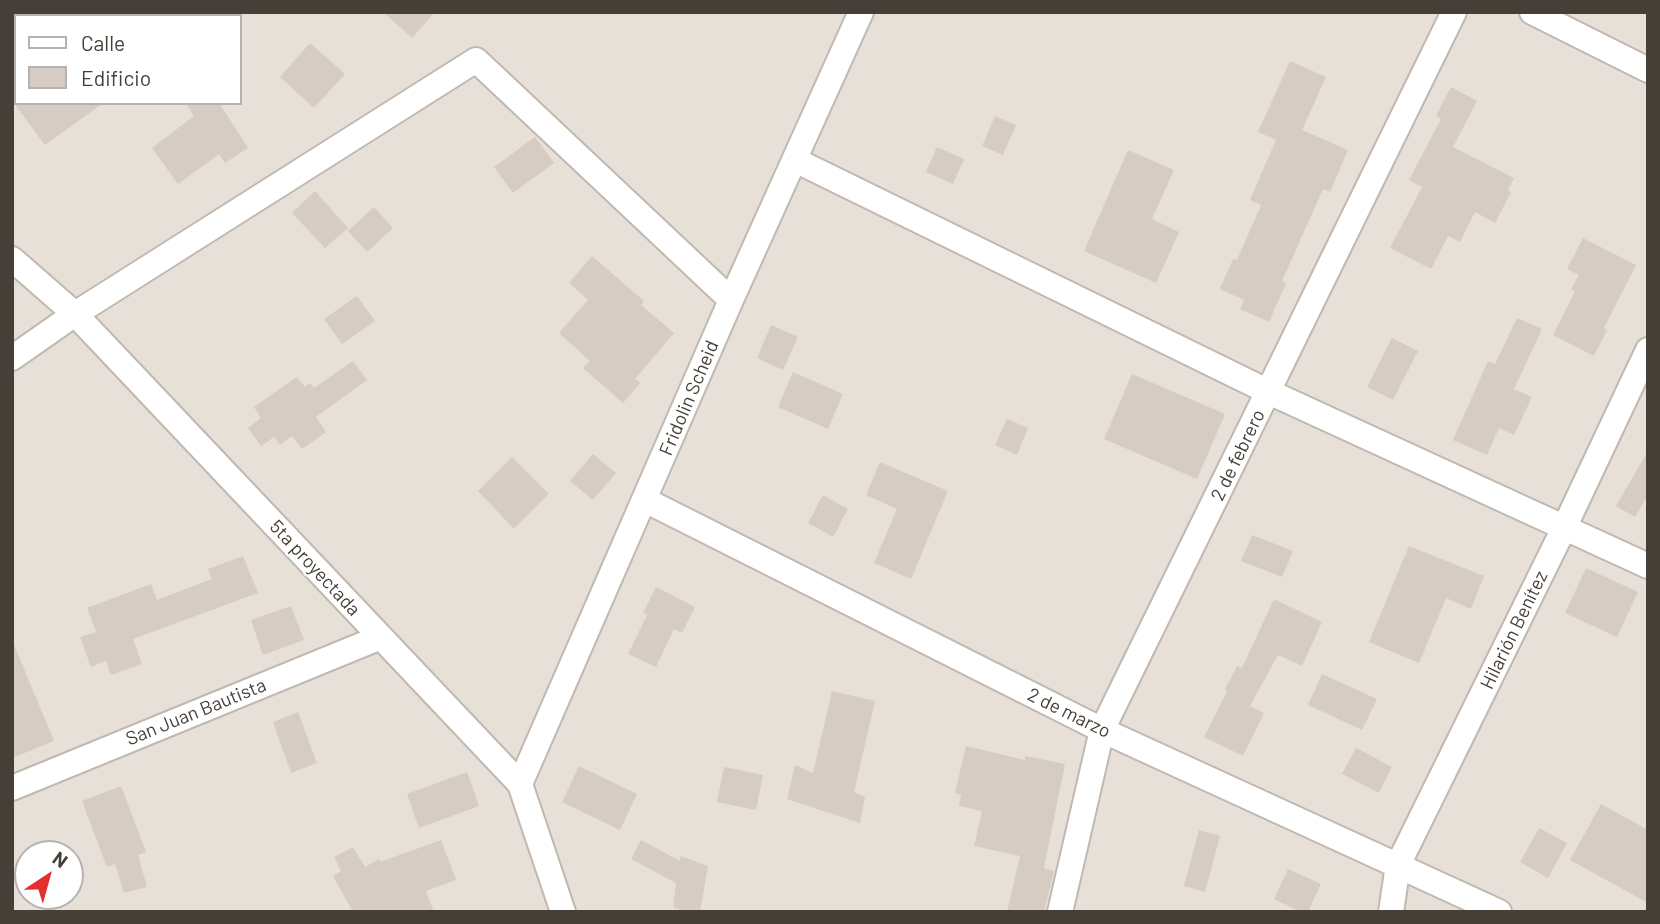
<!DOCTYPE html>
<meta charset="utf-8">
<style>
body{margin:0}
#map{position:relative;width:1660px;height:924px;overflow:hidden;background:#f3efe9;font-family:Barlow,sans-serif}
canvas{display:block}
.frame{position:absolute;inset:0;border:14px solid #463f38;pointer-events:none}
.legend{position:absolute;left:14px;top:14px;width:228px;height:91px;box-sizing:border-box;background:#fff;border:2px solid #b5b2af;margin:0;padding:9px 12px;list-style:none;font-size:21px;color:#463f38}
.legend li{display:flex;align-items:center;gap:14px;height:35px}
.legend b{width:35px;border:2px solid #b5b2af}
.north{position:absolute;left:14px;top:840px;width:70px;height:70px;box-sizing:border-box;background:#fff;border:2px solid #b5b2af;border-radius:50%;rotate:36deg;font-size:19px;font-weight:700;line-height:28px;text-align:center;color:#463f38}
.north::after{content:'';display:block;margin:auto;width:24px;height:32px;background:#e52f2f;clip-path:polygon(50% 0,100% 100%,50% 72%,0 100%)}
</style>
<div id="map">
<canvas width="1660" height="924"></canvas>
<div class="frame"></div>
<ul class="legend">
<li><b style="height:9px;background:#fff"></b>Calle</li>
<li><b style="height:19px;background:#d7ccc3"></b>Edificio</li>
</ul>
<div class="north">N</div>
</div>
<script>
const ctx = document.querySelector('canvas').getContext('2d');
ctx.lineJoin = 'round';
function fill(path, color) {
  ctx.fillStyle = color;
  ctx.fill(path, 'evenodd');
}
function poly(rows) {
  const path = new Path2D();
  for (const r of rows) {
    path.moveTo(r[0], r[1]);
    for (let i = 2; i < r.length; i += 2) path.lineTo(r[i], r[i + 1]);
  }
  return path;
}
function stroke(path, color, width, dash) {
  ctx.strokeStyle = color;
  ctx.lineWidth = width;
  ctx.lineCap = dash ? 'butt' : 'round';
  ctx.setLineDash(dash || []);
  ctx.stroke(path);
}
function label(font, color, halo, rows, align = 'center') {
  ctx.font = font + ' Barlow,sans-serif';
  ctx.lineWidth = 5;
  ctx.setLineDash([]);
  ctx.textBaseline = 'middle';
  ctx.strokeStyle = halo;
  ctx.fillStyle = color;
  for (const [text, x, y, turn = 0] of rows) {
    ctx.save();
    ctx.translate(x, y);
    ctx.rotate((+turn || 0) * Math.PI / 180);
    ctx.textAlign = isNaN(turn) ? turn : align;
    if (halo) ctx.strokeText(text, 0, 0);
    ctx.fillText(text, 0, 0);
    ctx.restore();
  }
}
fill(poly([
 [12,12,1648,12,1648,912,12,912],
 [16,16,240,16,240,103,16,103],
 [28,854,70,854,70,896,28,896]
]), '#e6e0d8');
fill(poly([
 [383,12,435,12,412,38],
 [310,43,345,74,314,108,280,77],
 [1290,61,1326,77,1302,130,1348,150,1330,192,1323,189,1282,281,1286,283,1269,322,1240,309,1244,300,1220,289,1233,259,1237,260,1261,205,1250,200,1276,140,1258,132],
 [1451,87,1477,101,1453,147,1514,178,1508,190,1511,192,1495,223,1475,212,1460,242,1448,236,1431,269,1390,248,1422,187,1409,180,1441,119,1436,116],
 [14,103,103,103,45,145],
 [186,103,219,103,248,148,225,163,219,154,178,184,152,148,194,116],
 [995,116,1016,125,1003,155,982,146],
 [535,137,554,163,513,193,494,167],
 [937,147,964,159,953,184,926,172],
 [1128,150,1174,170,1152,219,1179,232,1156,283,1084,251],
 [315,191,348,228,325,248,292,213],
 [374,207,393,228,367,252,348,231],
 [1583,238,1636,265,1604,328,1607,330,1594,356,1553,335,1575,291,1571,289,1579,275,1567,269],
 [592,256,644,301,641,305,674,333,635,379,640,383,623,403,583,368,590,361,559,333,588,300,569,283],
 [357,296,375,321,342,344,324,319],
 [1517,318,1542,329,1514,389,1532,397,1514,435,1499,428,1487,455,1453,440,1488,361,1495,364],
 [771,325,798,337,783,370,757,358],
 [1392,338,1418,351,1393,400,1367,387],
 [353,361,367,380,316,417,326,432,302,449,292,436,280,445,274,437,261,446,248,428,261,418,254,407,297,377,305,387,310,383,314,388],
 [793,372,843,394,828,429,778,407],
 [1132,374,1225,414,1197,479,1104,439],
 [1007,419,1028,428,1017,455,995,445],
 [1648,451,1648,495,1635,517,1616,506],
 [593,454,616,473,593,500,570,481],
 [512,457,549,494,514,529,478,491],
 [880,462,948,491,911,579,874,563,897,509,866,495],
 [823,495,848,509,833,537,808,523],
 [1252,535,1293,551,1282,577,1241,561],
 [1409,546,1484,576,1471,609,1446,598,1419,663,1369,642],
 [243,556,258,593,133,639,142,664,111,675,106,661,91,667,80,637,96,632,87,608,151,584,157,600,212,579,208,569],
 [1586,568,1638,592,1617,637,1565,613],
 [656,587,695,607,682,633,674,629,656,667,628,654,647,615,643,613],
 [1274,599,1322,622,1302,666,1278,655,1250,706,1264,713,1243,756,1204,737,1227,691,1225,689,1237,666,1242,668],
 [291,606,304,640,263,655,251,620],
 [12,640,54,741,12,758],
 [1322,674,1377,699,1362,730,1308,705],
 [832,691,875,701,854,792,865,797,860,823,787,799,795,765,813,773],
 [298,712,317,763,291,773,273,722],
 [966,746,1025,760,1025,756,1065,764,1044,868,1054,871,1044,912,1007,912,1020,856,974,846,982,811,959,806,961,795,955,793],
 [1356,748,1392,767,1379,793,1342,774],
 [579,766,637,794,620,830,562,802],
 [724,767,763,775,756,810,717,802],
 [467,772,479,806,419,828,407,794],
 [121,786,146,852,138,855,147,887,124,893,115,864,107,867,82,801],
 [1601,804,1648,830,1648,903,1570,860],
 [1539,828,1567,843,1548,878,1520,862],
 [1199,830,1220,836,1205,892,1184,886],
 [441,840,456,880,426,891,434,912,353,912,333,876,341,871,334,857,353,847,365,867,379,859,380,862],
 [641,840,680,861,680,856,708,866,700,912,686,912,673,907,676,883,631,859],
 [1288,869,1321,884,1308,912,1301,912,1274,899]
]), '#d7ccc3');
const street = poly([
 [1532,12,1648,70],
 [795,160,1269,392,1648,566],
 [12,259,75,314,520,784,563,912],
 [12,358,75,314,476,60,731,300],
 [645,500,1102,730,1499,912],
 [520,784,731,300,861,12],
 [12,788,381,637],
 [1060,912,1102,730,1454,12],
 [1391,912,1398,865,1565,526,1648,350]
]);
stroke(street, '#c1b8b0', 28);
stroke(street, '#fff', 24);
label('19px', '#463f38', '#fff', [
 ["Fridolin Scheid",689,398,-67],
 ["2 de febrero",1238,455,-64],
 ["5ta proyectada",315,568,47],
 ["Hilarión Benítez",1514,630,-64],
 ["San Juan Bautista",196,712,-22],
 ["2 de marzo",1069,713,26]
]);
</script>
